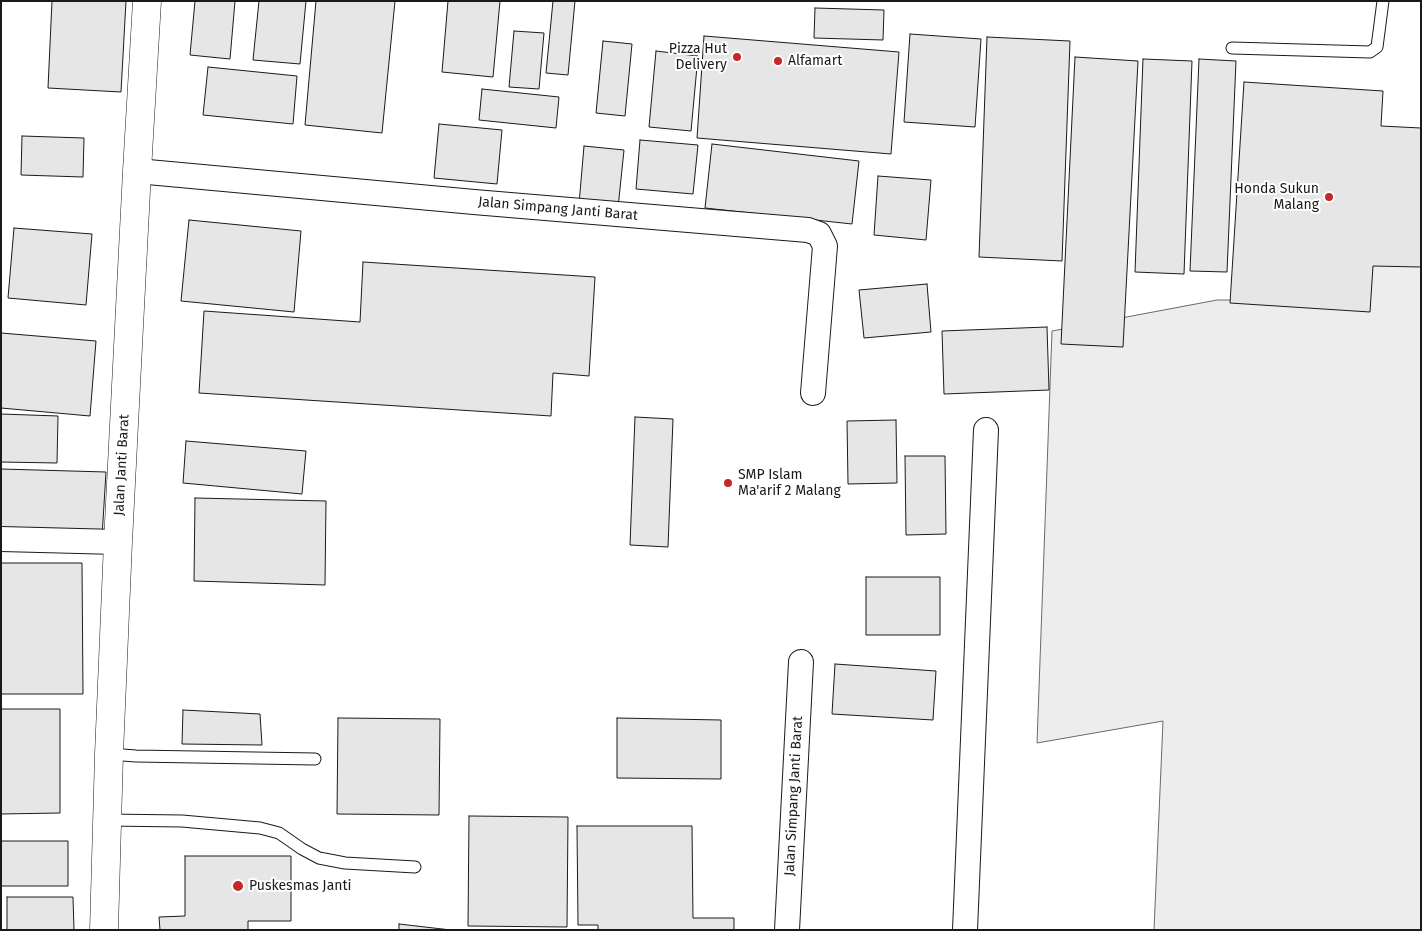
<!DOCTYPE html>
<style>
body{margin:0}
#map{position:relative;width:1422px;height:931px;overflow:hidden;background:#fff;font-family:"Fira Sans",sans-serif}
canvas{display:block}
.frame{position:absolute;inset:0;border:2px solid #1a1a1a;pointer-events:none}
</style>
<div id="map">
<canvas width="1422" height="931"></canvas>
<div class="frame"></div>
</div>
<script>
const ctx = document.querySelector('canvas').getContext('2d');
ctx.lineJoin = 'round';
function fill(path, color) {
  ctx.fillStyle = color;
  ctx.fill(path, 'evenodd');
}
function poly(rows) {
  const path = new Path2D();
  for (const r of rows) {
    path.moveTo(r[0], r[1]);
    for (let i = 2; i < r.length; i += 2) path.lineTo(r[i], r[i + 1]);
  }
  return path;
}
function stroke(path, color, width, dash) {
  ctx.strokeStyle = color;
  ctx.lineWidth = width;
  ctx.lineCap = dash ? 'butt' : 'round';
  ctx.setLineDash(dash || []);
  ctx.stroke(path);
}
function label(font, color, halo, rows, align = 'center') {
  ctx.font = font + ' "Fira Sans",sans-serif';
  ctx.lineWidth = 4;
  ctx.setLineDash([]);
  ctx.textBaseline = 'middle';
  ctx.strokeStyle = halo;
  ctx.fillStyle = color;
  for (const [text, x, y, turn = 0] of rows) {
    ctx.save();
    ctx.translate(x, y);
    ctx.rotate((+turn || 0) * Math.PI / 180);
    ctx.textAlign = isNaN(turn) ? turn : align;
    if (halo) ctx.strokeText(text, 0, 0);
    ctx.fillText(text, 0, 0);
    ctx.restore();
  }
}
const green = poly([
 [1377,254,1421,256,1421,930,1154,930,1163,721,1037,743,1052,331,1217,300,1349,300,1377,254]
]);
fill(green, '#ededed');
stroke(green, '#6a6a6a', 1);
const building = poly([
 [52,1,126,1,121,92,48,88,52,1],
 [195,1,235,1,230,59,190,55,195,1],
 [259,1,306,1,300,64,253,60,259,1],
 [316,1,395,1,382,133,305,125,316,1],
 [448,1,500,1,493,77,442,72,448,1],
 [553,1,575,1,568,75,546,73,553,1],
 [815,8,884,10,883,40,814,38,815,8],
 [514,31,544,33,539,89,509,87,514,31],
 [910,34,981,39,975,127,904,122,910,34],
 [704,36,899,52,891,154,697,138,704,36],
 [987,37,1070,41,1062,261,979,257,987,37],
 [603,41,632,44,625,116,596,113,603,41],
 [656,51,698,56,691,131,649,127,656,51],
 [1075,57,1138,61,1123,347,1061,344,1075,57],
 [1143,59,1192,61,1184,274,1135,272,1143,59],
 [1199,59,1236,61,1227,272,1190,271,1199,59],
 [208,67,297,76,293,124,203,115,208,67],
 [1244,82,1383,91,1381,126,1421,128,1421,267,1373,266,1370,312,1230,303,1244,82],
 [482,89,559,97,556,128,479,120,482,89],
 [439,124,502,130,497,184,434,178,439,124],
 [22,136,84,138,83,177,21,175,22,136],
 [640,140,698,145,693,194,636,189,640,140],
 [712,144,859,161,852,224,705,208,712,144],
 [584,146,624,150,618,208,579,204,584,146],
 [878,176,931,180,926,240,874,235,878,176],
 [189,220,301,231,294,312,181,301,189,220],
 [14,228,92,234,86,305,8,298,14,228],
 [363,262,595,277,589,376,553,373,551,416,199,393,204,311,360,322,363,262],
 [927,284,931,332,864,338,859,290,927,284],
 [1047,327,1049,390,944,394,942,331,1047,327],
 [1,333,96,341,90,416,1,408,1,333],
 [1,414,58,416,57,463,1,462,1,414],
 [635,417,673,419,668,547,630,545,635,417],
 [896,420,897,483,848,484,847,421,896,420],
 [186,441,306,451,302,494,183,483,186,441],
 [905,456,945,456,946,534,906,535,905,456],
 [1,469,106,472,102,537,1,533,1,469],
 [195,498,326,501,325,585,194,581,195,498],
 [1,563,82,563,83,694,1,694,1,563],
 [866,577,940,577,940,635,866,635,866,577],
 [835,664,936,671,933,720,832,714,835,664],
 [1,709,60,709,60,813,1,814,1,709],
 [183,710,260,714,262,745,182,744,183,710],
 [338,718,440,719,439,815,337,814,338,718],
 [617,718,721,720,721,779,617,778,617,718],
 [469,816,568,817,567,927,468,926,469,816],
 [577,826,692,826,693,918,734,918,734,930,598,930,598,925,578,925,577,826],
 [1,841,68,841,68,886,1,886,1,841],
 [185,856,291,856,291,921,248,921,248,930,160,930,159,917,185,916,185,856],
 [7,897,73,897,74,930,7,930,7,897],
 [399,924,451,930,399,930,399,924]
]);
fill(building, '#e6e6e6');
stroke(building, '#1a1a1a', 1);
const service = poly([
 [1232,48,1370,52,1377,47,1383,1],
 [109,754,136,756,315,759],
 [107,820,182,821,260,828,279,833,302,849,319,858,345,863,415,867]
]);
const minor = poly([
 [137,171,474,202,808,230,819,234,825,246,813,393],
 [1,539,118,542],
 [787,930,801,662],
 [965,930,986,430]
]);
const tertiary = poly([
 [104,930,109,754,118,542,137,171,147,1]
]);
stroke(service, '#1a1a1a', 13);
stroke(minor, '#1a1a1a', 26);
stroke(tertiary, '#1a1a1a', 29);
stroke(service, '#fff', 11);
stroke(minor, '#fff', 24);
stroke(tertiary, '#fff', 28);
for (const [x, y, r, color] of [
 [737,57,5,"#c62828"],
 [778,61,5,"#c62828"],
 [1329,197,5,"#c62828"],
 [728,483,5,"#c62828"],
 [238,886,6,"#c62828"]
]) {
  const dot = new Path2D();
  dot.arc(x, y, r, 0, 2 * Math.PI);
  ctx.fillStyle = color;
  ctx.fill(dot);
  stroke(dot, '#fff', 2);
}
label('14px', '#1a1a1a', '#fff', [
 ["Pizza Hut",727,49,"right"],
 ["Delivery",727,65,"right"],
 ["Alfamart",788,61],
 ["Honda Sukun",1319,189,"right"],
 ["Malang",1319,205,"right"],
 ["SMP Islam",738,475],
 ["Ma'arif 2 Malang",738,491],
 ["Puskesmas Janti",249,886]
], 'left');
label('14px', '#1a1a1a', '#fff', [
 ["Jalan Simpang Janti Barat",558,209,5],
 ["Jalan Janti Barat",122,465,-87],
 ["Jalan Simpang Janti Barat",794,796,-87]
]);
</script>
